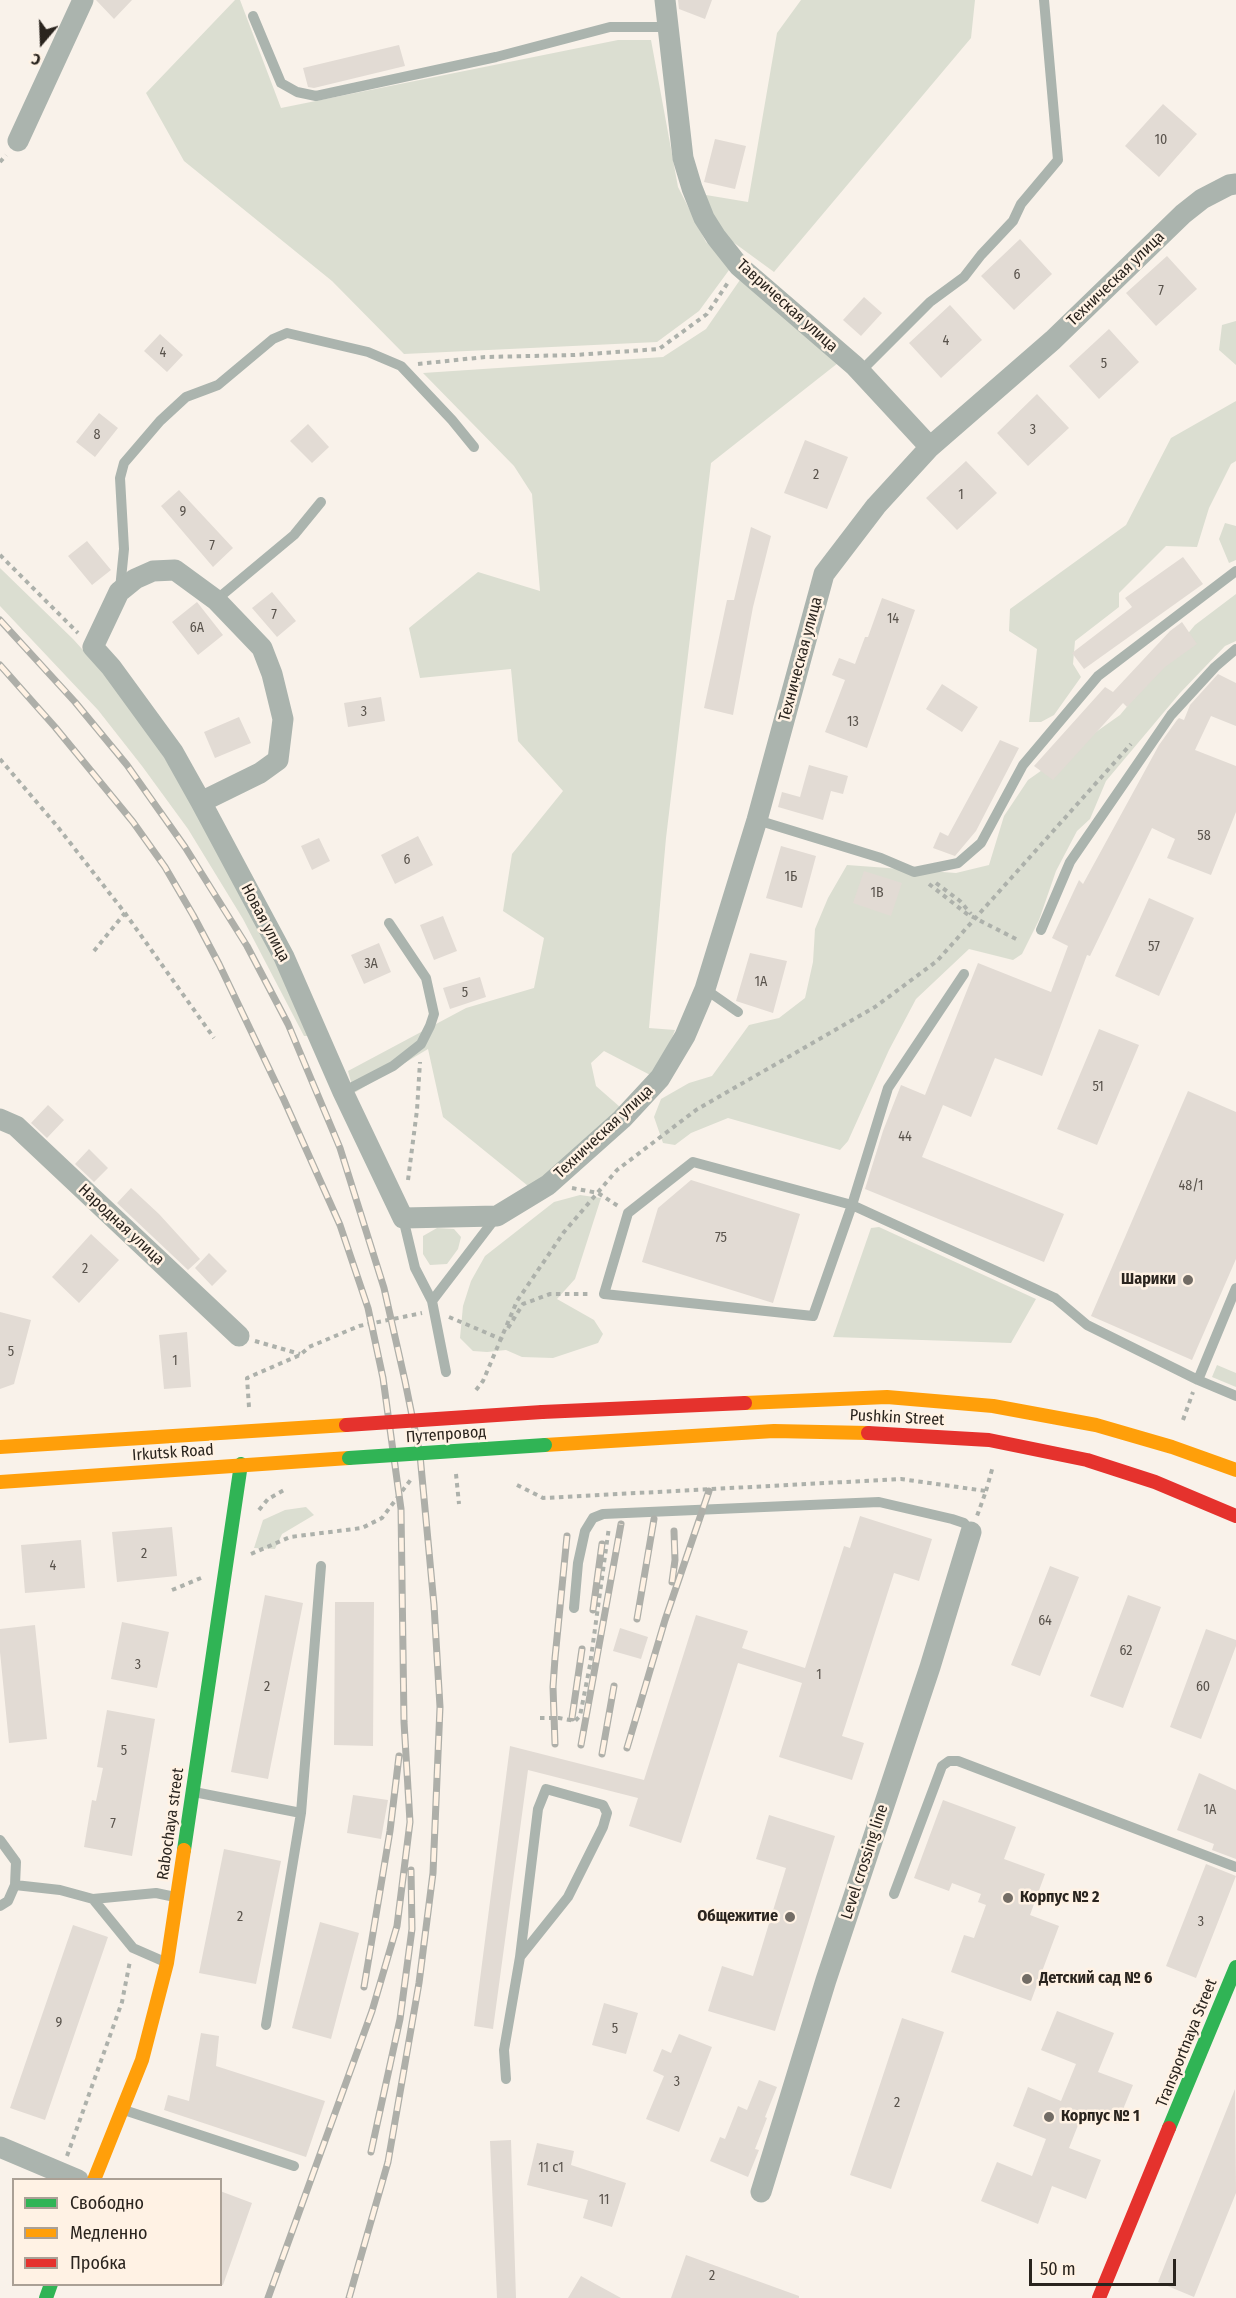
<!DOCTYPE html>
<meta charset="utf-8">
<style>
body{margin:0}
#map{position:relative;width:1236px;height:2298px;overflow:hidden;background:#f9f2ea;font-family:"Fira Sans Condensed",sans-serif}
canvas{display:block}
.legend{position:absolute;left:12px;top:2178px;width:210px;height:108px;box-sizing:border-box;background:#fff2e4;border:2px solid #aaa095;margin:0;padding:8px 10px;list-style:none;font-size:18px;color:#2a241e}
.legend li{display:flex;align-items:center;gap:12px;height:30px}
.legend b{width:30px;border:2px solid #aaa095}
.north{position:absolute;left:12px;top:12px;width:60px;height:60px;-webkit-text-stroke:4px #fff2e4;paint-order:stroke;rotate:199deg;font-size:16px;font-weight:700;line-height:24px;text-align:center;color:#2a241e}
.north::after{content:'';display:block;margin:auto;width:21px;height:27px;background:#2a241e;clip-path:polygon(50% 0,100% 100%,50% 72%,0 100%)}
.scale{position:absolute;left:1029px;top:2259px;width:147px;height:27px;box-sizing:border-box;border:3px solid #2a241e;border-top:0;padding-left:8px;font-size:18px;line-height:21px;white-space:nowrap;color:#2a241e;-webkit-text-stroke:4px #fff2e4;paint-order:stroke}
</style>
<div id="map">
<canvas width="1236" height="2298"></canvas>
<ul class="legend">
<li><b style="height:8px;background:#30b455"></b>Свободно</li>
<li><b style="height:8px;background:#ff9f0a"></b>Медленно</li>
<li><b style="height:8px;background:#e5322d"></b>Пробка</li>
</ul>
<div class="north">С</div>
<div class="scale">50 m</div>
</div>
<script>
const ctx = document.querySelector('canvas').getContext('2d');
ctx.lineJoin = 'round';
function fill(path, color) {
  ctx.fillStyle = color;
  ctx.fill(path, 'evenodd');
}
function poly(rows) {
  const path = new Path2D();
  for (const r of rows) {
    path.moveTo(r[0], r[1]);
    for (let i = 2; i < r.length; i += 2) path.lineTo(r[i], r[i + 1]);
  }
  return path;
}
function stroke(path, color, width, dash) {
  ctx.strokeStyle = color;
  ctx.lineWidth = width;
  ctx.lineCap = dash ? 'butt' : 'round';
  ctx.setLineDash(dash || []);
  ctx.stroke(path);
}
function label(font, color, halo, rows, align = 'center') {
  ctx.font = font + ' "Fira Sans Condensed",sans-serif';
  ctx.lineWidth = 5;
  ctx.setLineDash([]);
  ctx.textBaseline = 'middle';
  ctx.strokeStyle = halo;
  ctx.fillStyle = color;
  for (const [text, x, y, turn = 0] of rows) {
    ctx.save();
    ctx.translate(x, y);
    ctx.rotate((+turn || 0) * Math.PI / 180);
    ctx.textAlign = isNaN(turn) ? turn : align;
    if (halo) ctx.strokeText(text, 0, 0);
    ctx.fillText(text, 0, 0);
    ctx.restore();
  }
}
fill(poly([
 [235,0,240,0,281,108,618,40,651,40,678,187,706,242,732,266,699,311,657,342,404,354,332,281,184,161,146,93],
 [801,0,975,0,971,38,774,272,722,234,700,194,748,202,777,33],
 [742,277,838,363,711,463,666,838,649,1028,675,1030,656,1078,604,1051,591,1063,596,1086,620,1107,533,1190,443,1117,428,1049,354,1093,348,1071,466,1008,534,988,544,938,503,911,512,854,563,791,518,741,511,669,420,678,409,628,478,572,540,591,532,494,514,466,423,373,663,357,706,329],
 [1236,321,1236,365,1219,350,1222,325],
 [1236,401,1236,461,1231,464,1209,508,1197,547,1166,546,1119,593,1119,607,1075,641,1073,664,1081,677,1054,715,1041,722,1029,722,1037,649,1009,631,1010,609,1126,525,1171,438],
 [1225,523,1236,526,1236,560,1229,563,1219,539],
 [0,568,73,639,102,671,145,727,194,805,229,866,310,1033,307,1036,304,1036,243,919,188,829,142,766,98,710,0,606],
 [1236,594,1236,641,1225,646,1180,693,1106,781,1090,819,1077,831,1056,871,1039,920,1022,954,1013,960,969,949,916,999,889,1050,848,1141,840,1150,728,1118,691,1133,675,1145,663,1143,654,1117,661,1099,689,1083,712,1076,749,1025,779,1018,805,998,813,962,815,929,828,898,847,865,956,873,989,865,1004,816,1028,780,1120,715,1195,625],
 [580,1195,601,1198,575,1279,557,1299,594,1320,603,1334,598,1343,553,1358,522,1357,506,1350,487,1352,473,1351,460,1338,463,1306,471,1281,485,1256,554,1202],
 [879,1227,1036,1299,1011,1343,833,1337,871,1228],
 [437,1228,454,1229,461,1237,458,1249,447,1264,430,1265,423,1254,423,1236],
 [1217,1365,1236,1373,1236,1387,1212,1377],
 [306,1507,314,1515,282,1534,275,1549,254,1548,263,1520,285,1510]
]), '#dbded1');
fill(poly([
 [96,0,132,0,114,19],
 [678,0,712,0,705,19,679,9],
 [399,45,405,66,314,88,308,87,303,68],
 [1163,104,1197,134,1159,177,1125,146],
 [715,139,746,146,735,189,704,182],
 [1020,239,1052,274,1014,310,981,276],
 [1167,256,1197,289,1156,326,1126,293],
 [864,297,882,313,861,336,843,320],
 [950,305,982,340,941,378,909,343],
 [1109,329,1139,362,1099,399,1069,366],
 [160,334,183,355,167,372,144,351],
 [1037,394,1069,428,1028,466,997,433],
 [99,413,118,428,95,457,76,442],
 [308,424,329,447,312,463,290,441],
 [805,440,848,457,827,509,784,493],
 [966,461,997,493,957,530,926,498],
 [179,490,233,548,213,567,161,506],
 [751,527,771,536,753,607,733,715,704,708,727,600,734,600],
 [87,541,111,570,92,585,68,556],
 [1183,557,1203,584,1084,669,1072,653,1132,607,1125,598],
 [272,592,296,621,277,637,252,608],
 [882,598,915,610,867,748,825,732,845,680,832,675,839,658,855,664,865,637,868,637],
 [197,602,223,635,198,655,172,622],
 [1182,622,1197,644,1165,667,1127,707,1123,703,1053,780,1034,766,1105,687,1113,692,1170,631],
 [1218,674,1236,683,1236,726,1211,716,1195,750,1236,766,1236,812,1211,875,1167,858,1175,839,1152,828,1090,956,1087,955,1042,1076,995,1058,971,1117,943,1105,922,1157,1064,1214,1044,1262,865,1189,883,1131,901,1085,925,1095,978,963,1051,992,1068,946,1052,938,1079,880,1083,884,1159,745,1177,720,1179,718,1184,720,1190,705],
 [942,684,978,707,962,732,926,709],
 [381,697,385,721,348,727,344,703],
 [239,717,251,743,215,758,204,732],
 [1000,740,1019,748,976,831,955,856,933,848,940,832,948,836],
 [809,765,848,776,843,794,831,791,823,820,778,807,782,792,800,797],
 [418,836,433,865,395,884,381,855],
 [319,838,330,861,312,870,301,846],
 [781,846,816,856,802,908,766,898],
 [864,871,902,883,891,916,853,903],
 [1149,898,1194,918,1159,996,1115,976],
 [443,916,457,951,434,960,420,925],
 [379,943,391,972,364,984,351,955],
 [750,953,787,961,773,1013,736,1001],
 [480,977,486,997,450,1009,443,988],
 [1099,1029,1139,1045,1097,1145,1057,1129],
 [1188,1091,1236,1112,1236,1259,1192,1360,1091,1316],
 [48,1105,64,1120,47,1138,31,1123],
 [89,1149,108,1168,94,1182,75,1164],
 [691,1180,800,1214,773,1303,642,1262,658,1208],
 [131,1188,159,1214,200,1259,188,1270,117,1203],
 [91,1234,119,1260,79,1303,52,1277],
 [209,1253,227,1271,212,1286,195,1268],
 [0,1312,31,1320,14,1384,0,1389],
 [187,1332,191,1387,164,1389,159,1335],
 [860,1516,932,1539,919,1581,894,1573,842,1736,864,1743,852,1780,779,1757,802,1683,738,1663,681,1843,629,1826,638,1798,528,1770,493,2029,474,2026,510,1746,644,1780,696,1615,748,1631,742,1648,805,1668,844,1546,850,1548],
 [172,1527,177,1576,117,1582,112,1532],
 [81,1540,85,1588,25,1593,21,1545],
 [1050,1566,1079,1577,1040,1676,1011,1665],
 [265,1595,303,1603,268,1779,231,1772],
 [1128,1595,1161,1607,1123,1708,1090,1696],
 [335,1602,374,1602,373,1746,334,1745],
 [122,1622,169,1632,157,1688,111,1679],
 [35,1625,47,1739,9,1743,0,1652,0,1629],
 [620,1628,648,1637,641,1659,613,1651],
 [1206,1629,1236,1640,1236,1646,1201,1739,1170,1727],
 [107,1710,155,1719,132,1856,84,1847,92,1800,96,1801,103,1768,97,1767],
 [1199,1773,1236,1790,1236,1859,1212,1850,1214,1844,1177,1830],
 [353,1795,388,1800,381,1839,347,1833],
 [943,1800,1016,1827,1004,1859,1045,1874,1030,1915,1059,1926,1031,2001,951,1972,964,1935,974,1938,986,1905,978,1902,981,1894,952,1883,949,1891,914,1878],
 [769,1815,835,1836,775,2031,708,2011,722,1966,753,1976,786,1868,756,1859],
 [224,1849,281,1861,256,1984,199,1973],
 [1206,1864,1236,1876,1196,1978,1166,1966],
 [320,1922,359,1933,331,2039,292,2028],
 [73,1925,108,1937,45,2120,10,2108],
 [604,2003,638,2013,626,2054,592,2045],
 [1057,2011,1114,2033,1098,2072,1133,2085,1117,2124,1084,2110,1069,2148,1101,2160,1086,2199,1052,2186,1038,2224,981,2201,997,2162,1032,2176,1046,2139,1013,2126,1028,2087,1061,2101,1076,2064,1041,2050],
 [902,2018,944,2032,891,2189,850,2175],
 [201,2033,219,2036,216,2066,325,2101,306,2157,164,2110,168,2095,189,2101],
 [679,2034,712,2047,679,2132,646,2119,664,2076,653,2071,662,2049,671,2053],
 [759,2080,777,2087,765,2117,767,2118,755,2149,759,2150,748,2177,710,2161,720,2137,725,2139,738,2106,747,2110],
 [1235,2089,1236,2193,1194,2297,1158,2282],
 [511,2140,516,2298,497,2298,490,2141],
 [537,2143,574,2151,571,2165,626,2183,612,2227,583,2218,588,2200,527,2185],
 [220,2191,252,2203,223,2285,220,2285],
 [686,2255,799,2296,799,2298,671,2298],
 [581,2276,621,2298,568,2298]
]), '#e2dbd4');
stroke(poly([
 [0,162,6,155],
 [418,364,485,357,575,355,659,349,707,314,729,281],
 [0,555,78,633],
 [0,759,57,826,125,913,214,1038],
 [936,883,960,901,971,914],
 [929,884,967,914,1018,940],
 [94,951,125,913],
 [408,1180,417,1110,420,1062],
 [572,1188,598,1193,618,1206],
 [449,1317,501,1339,502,1337],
 [508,1328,523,1304,550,1294,590,1294],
 [255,1341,300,1354],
 [476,1390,483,1381,517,1301,564,1232,617,1170,696,1110,875,1007,937,961,1131,744],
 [249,1407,247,1378,300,1355,309,1347,359,1326,422,1313],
 [1183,1420,1193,1392],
 [456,1474,459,1504],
 [517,1485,543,1498,901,1479,986,1491,977,1516],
 [986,1491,993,1466],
 [259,1510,268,1499,286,1489],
 [251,1554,290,1537,362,1528,382,1518,412,1478],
 [172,1590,201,1578],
 [540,1718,559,1718,575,1721,580,1716,590,1665,609,1527],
 [67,2156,122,2002,130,1961]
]), '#adb1ab', 4, [4.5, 4.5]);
stroke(poly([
 [253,16,281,83,297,92,316,96,496,57,610,27,668,27],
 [860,372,930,302,964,277,981,255,1013,221,1021,204,1058,160,1044,0],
 [120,589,124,549,120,478,124,463,160,421,186,397,218,385,273,339,287,333,368,352,401,366,452,420,474,447],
 [216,600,294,535,321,502],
 [757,820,881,858,914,872,958,863,981,843,1023,765,1098,676,1236,571],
 [1041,930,1070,862,1171,715,1215,667,1236,649],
 [964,974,888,1088,852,1205,693,1162,628,1213,604,1294,813,1316,852,1205,1055,1298,1087,1325,1198,1380,1236,1396],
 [705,989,738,1012],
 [343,1092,393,1066,421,1044,430,1026,434,1014,426,978,389,923],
 [403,1218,415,1268,432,1301,446,1372],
 [432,1301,497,1216],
 [1198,1380,1236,1288],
 [574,1608,578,1563,585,1531,593,1518,603,1514,879,1502,952,1519,964,1523,971,1532],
 [194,1792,301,1813,321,1566],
 [0,1840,16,1862,15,1885,60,1890,93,1899,156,1893,175,1897],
 [894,1894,942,1766,949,1761,958,1761,1236,1867],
 [93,1899,133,1948,165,1962],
 [0,1906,8,1901,15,1885],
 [266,2025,301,1813],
 [506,2079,504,2050,520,1957,538,1809,546,1789,603,1805,607,1813,603,1827,568,1897,520,1957],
 [124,2110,294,2166]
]), '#abb4ae', 10);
stroke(poly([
 [665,0,683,158,692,188,704,218,716,237,739,266,855,366,930,447],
 [18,141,83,0],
 [201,802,260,773,278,760,283,719,272,674,262,648,216,600,175,570,153,571,135,579,119,592,93,647,111,667,173,752,201,802,284,957,343,1092,403,1218,497,1216,548,1185,622,1119,660,1078,685,1036,705,989,757,820,824,574,876,506,930,447,1053,340,1183,214,1202,199,1229,185,1236,184],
 [0,1119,16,1126,239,1336],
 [0,2147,78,2180],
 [761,2192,826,1980,930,1667,971,1532]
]), '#abb4ae', 21);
stroke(poly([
 [184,1850,241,1464],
 [1169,2128,1236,1967],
 [46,2298,51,2284]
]), '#30b455', 14);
stroke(poly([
 [745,1403,887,1397,993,1406,1096,1425,1172,1447,1236,1470],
 [545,1445,774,1431,868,1433],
 [0,1447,346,1425],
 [0,1482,349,1458],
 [94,2180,142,2060,167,1963,184,1850]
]), '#ff9f0a', 14);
stroke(poly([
 [542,1412,745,1403],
 [868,1433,989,1440,1087,1460,1155,1482,1236,1516],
 [1099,2298,1169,2128]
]), '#e5322d', 14);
const rail = poly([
 [0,620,75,702,127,765,185,847,247,946,288,1024,340,1148,384,1288,405,1381,420,1455,434,1605,440,1707,433,1873,419,1983,388,2162,349,2298],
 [0,665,55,727,133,822,165,867,193,915,219,964,284,1100,340,1225,368,1308,383,1378,401,1509,404,1722,410,1822,397,1926,372,2011,268,2298],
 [672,1582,675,1560,674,1531],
 [593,1610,602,1544],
 [637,1619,654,1519],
 [572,1718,582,1649],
 [555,1744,553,1687,555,1658,567,1536],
 [581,1745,621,1524],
 [627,1748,665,1620,709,1491],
 [602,1754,614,1686],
 [364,1987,390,1831,399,1756],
 [371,2152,400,2019,412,1929,411,1870]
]);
stroke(rail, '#aeafa9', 7);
stroke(rail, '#fff2e4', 4.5, [14]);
stroke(poly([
 [349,1458,545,1445]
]), '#30b455', 14);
stroke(poly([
 [346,1425,542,1412]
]), '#e5322d', 14);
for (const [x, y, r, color] of [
 [1188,1280,6,"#726c65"],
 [1008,1898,6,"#726c65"],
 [790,1917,6,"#726c65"],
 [1027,1979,6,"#726c65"],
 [1049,2117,6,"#726c65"]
]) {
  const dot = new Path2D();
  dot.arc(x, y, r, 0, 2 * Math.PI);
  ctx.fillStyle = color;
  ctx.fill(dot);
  stroke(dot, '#fff2e4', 2);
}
label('14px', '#59534c', null, [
 ["10",1161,140],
 ["6",1017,275],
 ["7",1161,291],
 ["4",946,341],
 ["4",163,353],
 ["5",1104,364],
 ["3",1033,430],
 ["8",97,435],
 ["2",816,475],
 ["1",961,495],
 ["9",183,512],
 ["7",212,546],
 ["7",274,615],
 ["14",893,619],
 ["6А",197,628],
 ["3",364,712],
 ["13",853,722],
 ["58",1204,836],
 ["6",407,860],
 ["1Б",791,877],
 ["1В",877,893],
 ["57",1154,947],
 ["3А",371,964],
 ["1А",761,982],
 ["5",465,993],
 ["51",1098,1087],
 ["44",905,1137],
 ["48/1",1191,1186],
 ["75",721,1238],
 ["2",85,1269],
 ["5",11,1352],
 ["1",175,1361],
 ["2",144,1554],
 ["4",53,1566],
 ["64",1045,1621],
 ["62",1126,1651],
 ["3",138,1665],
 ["1",819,1675],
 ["2",267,1687],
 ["60",1203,1687],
 ["5",124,1751],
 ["1А",1210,1810],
 ["7",113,1824],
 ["2",240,1917],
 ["3",1201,1922],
 ["9",59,2023],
 ["5",615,2029],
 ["3",677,2082],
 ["2",897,2103],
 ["11 с1",551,2168],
 ["11",604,2200],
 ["2",712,2276]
]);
label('16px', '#2a241e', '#fff2e4', [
 ["Техническая улица",1116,279,-44],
 ["Таврическая улица",787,306,42],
 ["Техническая улица",801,659,-75],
 ["Новая улица",265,923,62],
 ["Техническая улица",604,1132,-43],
 ["Народная улица",121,1225,43],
 ["Pushkin Street",897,1418,3],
 ["Путепровод",446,1435,-4],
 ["Irkutsk Road",173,1453,-4],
 ["Rabochaya street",171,1824,-82],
 ["Level crossing line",865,1862,-72],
 ["Transportnaya Street",1187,2043,-68]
]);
label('bold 16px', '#2a241e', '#fff2e4', [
 ["Шарики",1176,1280,"right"],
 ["Корпус № 2",1020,1898],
 ["Общежитие",778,1917,"right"],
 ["Детский сад № 6",1039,1979],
 ["Корпус № 1",1061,2117]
], 'left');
</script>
